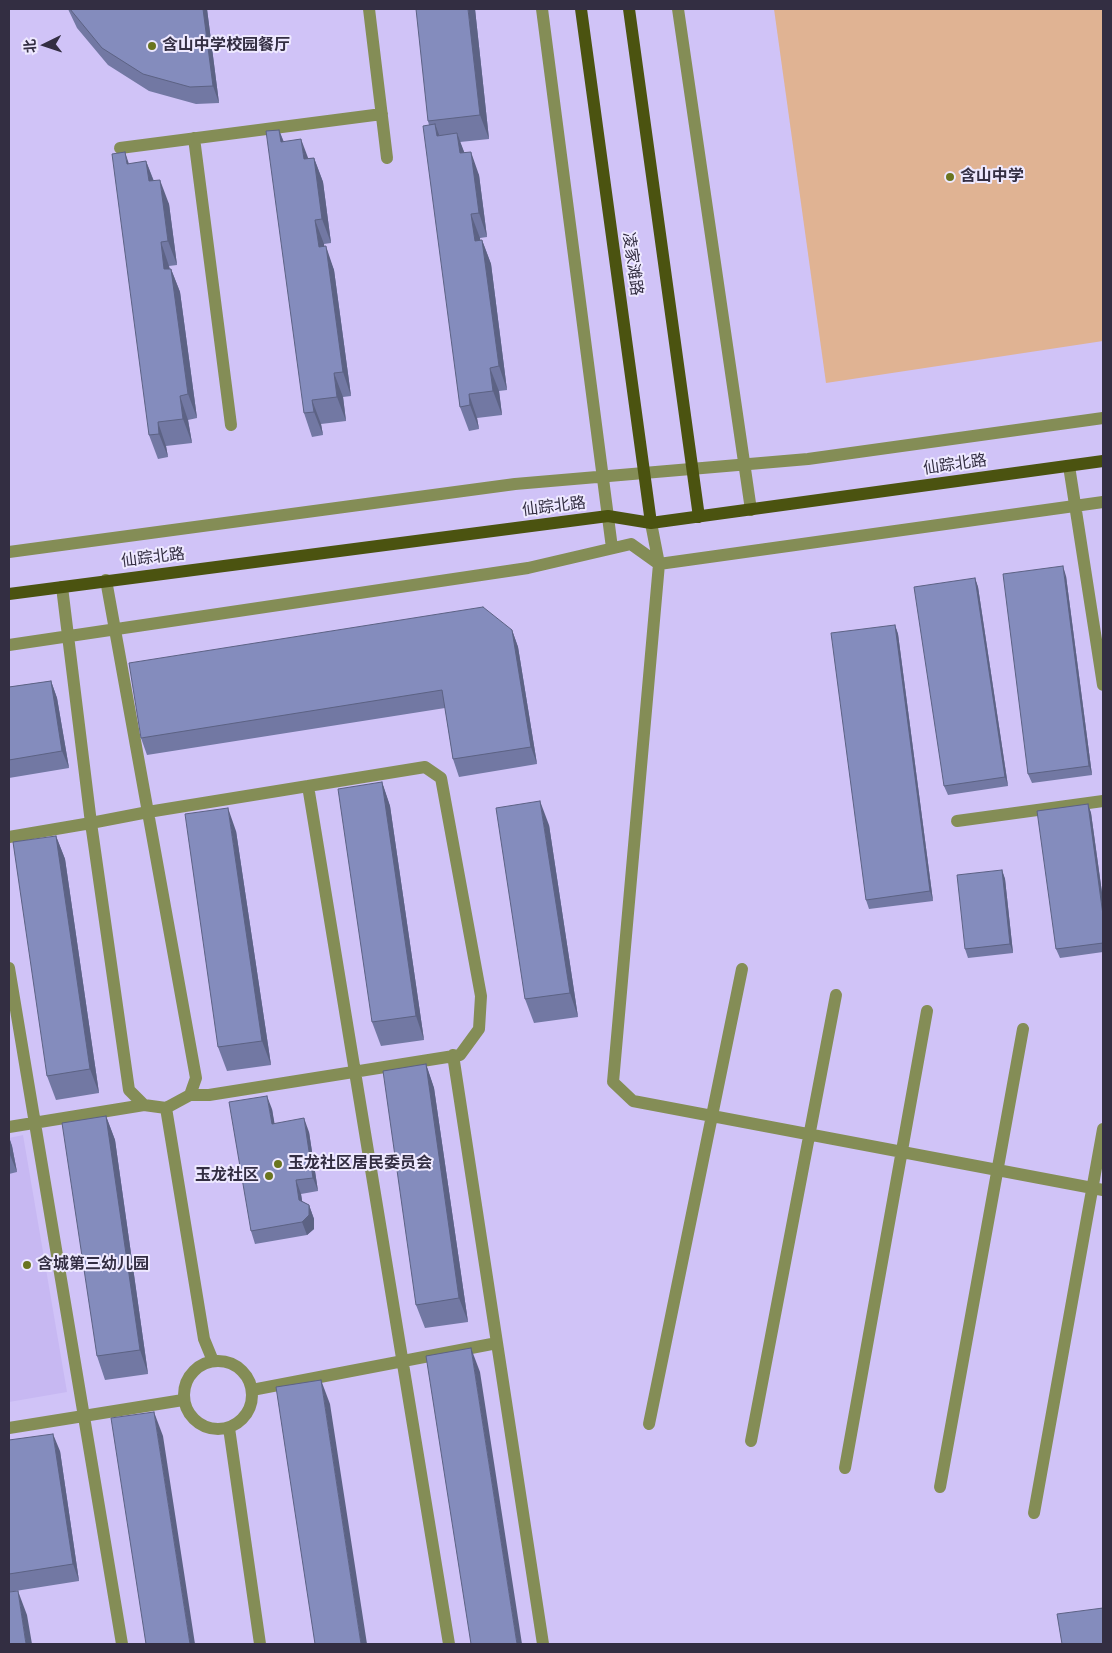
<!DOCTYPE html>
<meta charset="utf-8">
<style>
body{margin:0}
#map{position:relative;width:1112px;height:1653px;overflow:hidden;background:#d0c3f7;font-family:Arial,"Noto Sans SC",sans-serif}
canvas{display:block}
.frame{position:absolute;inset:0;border:10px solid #332e42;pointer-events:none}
.north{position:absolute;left:20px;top:20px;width:50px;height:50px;-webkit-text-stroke:4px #eee9ff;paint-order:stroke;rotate:266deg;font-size:14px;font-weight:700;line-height:20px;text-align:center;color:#332e42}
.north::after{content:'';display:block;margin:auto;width:18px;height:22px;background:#332e42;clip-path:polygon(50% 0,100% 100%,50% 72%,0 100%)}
</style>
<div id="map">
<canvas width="1112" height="1653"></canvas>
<div class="frame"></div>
<div class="north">北</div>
</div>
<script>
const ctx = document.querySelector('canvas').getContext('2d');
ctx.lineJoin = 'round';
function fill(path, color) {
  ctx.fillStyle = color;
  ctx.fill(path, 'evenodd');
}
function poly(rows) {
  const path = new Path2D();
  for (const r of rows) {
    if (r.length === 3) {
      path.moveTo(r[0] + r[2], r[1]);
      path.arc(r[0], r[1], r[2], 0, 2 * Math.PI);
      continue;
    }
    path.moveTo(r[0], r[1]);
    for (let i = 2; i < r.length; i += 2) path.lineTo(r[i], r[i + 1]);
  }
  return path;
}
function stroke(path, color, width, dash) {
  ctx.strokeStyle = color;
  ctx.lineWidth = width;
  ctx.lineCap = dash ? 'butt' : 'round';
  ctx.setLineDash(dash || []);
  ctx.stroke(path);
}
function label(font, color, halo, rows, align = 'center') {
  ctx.font = font + ' Arial,"Noto Sans SC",sans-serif';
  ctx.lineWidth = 4;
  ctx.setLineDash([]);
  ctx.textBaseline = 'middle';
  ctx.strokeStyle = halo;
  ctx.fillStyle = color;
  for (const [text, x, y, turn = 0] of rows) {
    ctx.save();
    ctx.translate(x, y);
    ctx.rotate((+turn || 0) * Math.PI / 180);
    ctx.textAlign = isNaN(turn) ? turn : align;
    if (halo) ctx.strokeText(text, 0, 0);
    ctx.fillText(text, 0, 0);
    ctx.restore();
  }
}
fill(poly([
 [23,1135,67,1392,9,1402,9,1138]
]), '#c7b8f2');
fill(poly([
 [774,9,1103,9,1103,341,826,383]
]), '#e0b393');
stroke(poly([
 [369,9,387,158],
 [542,9,612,548],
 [678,9,751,510],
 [194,138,231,425],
 [120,148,382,114],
 [1069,466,1103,685],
 [651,523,659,564,613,1082,633,1101,1103,1190],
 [9,552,515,484,808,459,1103,418],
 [62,587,91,823,129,1090,144,1105,166,1108,190,1095,196,1078,106,580],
 [9,645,528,568,631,544,659,564,1103,502],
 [308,786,449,1644],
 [957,821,1103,801],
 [9,837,91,823,148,812,425,767,441,778,481,996,479,1029,460,1055,209,1095,190,1095],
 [9,968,122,1644],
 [453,1055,543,1644],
 [166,1108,204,1339,213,1361],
 [9,1127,144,1105],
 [218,1395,34],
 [252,1390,497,1343],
 [649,1424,742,969],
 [9,1428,183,1400],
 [229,1428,260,1644],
 [751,1441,836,995],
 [845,1468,927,1011],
 [940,1487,1023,1029],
 [1034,1513,1103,1129]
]), '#848d56', 12);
stroke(poly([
 [581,9,651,523],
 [629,9,699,517],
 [9,594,608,516,651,523,1103,461]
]), '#4b5310', 12);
fill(poly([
 [68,9,207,9,219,103,196,104,149,91,108,65,77,28],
 [475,9,489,139,460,142,464,152,479,175,487,237,480,238,480,241,482,240,491,264,507,390,499,391,502,415,477,418,479,429,469,431,460,407,429,125,428,121],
 [279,130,284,142,308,158,314,158,323,182,331,243,324,244,324,246,334,270,351,396,343,397,346,421,321,424,323,435,312,437,304,413],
 [146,161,154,181,169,204,177,265,169,266,170,269,171,269,180,292,197,418,188,420,192,443,166,446,168,457,158,459,149,435,129,164],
 [1066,576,1092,775,1032,783,1028,774],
 [975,578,978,587,1008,786,948,795,944,786],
 [895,625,898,634,933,901,869,909,866,900],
 [512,630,518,647,537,764,459,777,453,759,445,708,147,755,141,738],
 [51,681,57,698,69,768,9,778,9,687],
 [382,782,390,806,424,1040,381,1046,372,1022],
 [1088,804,1091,813,1103,900,1103,952,1060,958,1056,949],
 [549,825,578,1017,534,1023,525,999],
 [236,831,271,1065,227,1071,218,1047],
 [56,836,65,859,99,1093,56,1100,47,1076],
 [1002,870,1005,879,1013,953,968,958,965,949],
 [426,1064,434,1088,468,1322,425,1328,416,1305],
 [272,1109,274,1123,309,1132,318,1191,301,1194,302,1201,309,1205,314,1219,314,1229,307,1235,255,1244,251,1231],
 [106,1116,115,1140,148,1374,105,1380,97,1356],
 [9,1137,12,1146,17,1172,9,1174],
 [9,1440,60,1451,79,1581,9,1592]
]), '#7278a3');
fill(poly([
 [203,9,207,9,219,103,213,86],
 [468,9,475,9,489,139,480,115],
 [435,124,444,148,437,136],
 [279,130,288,154,281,142],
 [457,133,466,157,460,153],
 [301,139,310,163,304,159],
 [125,152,133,176,127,164],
 [471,152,479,175,487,237,479,213],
 [314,158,323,182,331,243,322,219],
 [146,161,155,185,149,181],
 [160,180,169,204,177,265,168,241],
 [471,214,480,238,484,265,475,241],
 [315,220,324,244,328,271,319,247],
 [482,240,491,264,507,390,499,366],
 [161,242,169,266,173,293,164,269],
 [326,246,334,270,351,396,343,372],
 [171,269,180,292,197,418,188,394],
 [490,368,499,391,502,415,493,391],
 [334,373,343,397,346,421,337,397],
 [469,394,477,418,479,429,470,405],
 [180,396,188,420,192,443,183,419],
 [312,400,321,424,323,435,314,412],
 [158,422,166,446,168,457,159,434],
 [1063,566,1066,576,1092,775,1089,766],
 [975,578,978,587,1008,786,1005,777],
 [895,625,898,634,933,901,930,891],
 [512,630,518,647,537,764,531,747],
 [51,681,57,698,69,768,62,751],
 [382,782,390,806,424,1040,416,1016],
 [540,801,549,825,578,1017,570,993],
 [1088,804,1091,813,1103,900,1103,915],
 [228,808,236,831,271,1065,262,1041],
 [56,836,65,859,99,1093,90,1069],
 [1002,870,1005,879,1013,953,1010,944],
 [426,1064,434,1088,468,1322,459,1298],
 [267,1096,272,1109,277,1137,272,1124],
 [106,1116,115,1140,148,1374,140,1350],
 [304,1118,309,1132,318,1191,313,1178],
 [9,1137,12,1146,17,1172,10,1155,9,1146],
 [296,1180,301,1194,304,1213,299,1200],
 [309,1205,314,1219,314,1229,307,1235,302,1222],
 [471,1348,480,1372,522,1644,517,1644],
 [321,1380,330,1404,367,1644,361,1644],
 [154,1412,163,1436,195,1644,190,1644],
 [53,1434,60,1451,79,1581,73,1564],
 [18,1591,27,1615,32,1644,26,1644]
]), '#5c6284');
const building = poly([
 [70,9,203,9,213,86,190,87,143,74,102,48,70,9],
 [416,9,468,9,480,115,428,121,416,9],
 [435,124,437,136,457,133,460,153,471,152,479,213,471,214,475,241,482,240,499,366,490,368,493,391,469,394,470,405,460,407,423,126,435,124],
 [279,130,281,142,301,139,304,159,314,158,322,219,315,220,319,247,326,246,343,372,334,373,337,397,312,400,314,412,304,413,266,131,279,130],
 [125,152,127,164,146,161,149,181,160,180,168,241,161,242,164,269,171,269,188,394,180,396,183,419,158,422,159,434,149,435,112,154,125,152],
 [1063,566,1089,766,1028,774,1003,574,1063,566],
 [975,578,1005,777,944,786,914,587,975,578],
 [483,607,512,630,531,747,453,759,442,690,141,738,129,663,483,607],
 [895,625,930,891,866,900,831,633,895,625],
 [51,681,62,751,9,760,9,687,51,681],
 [382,782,416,1016,372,1022,338,789,382,782],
 [540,801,570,993,525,999,496,808,540,801],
 [1088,804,1103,915,1103,943,1056,949,1037,811,1088,804],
 [228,808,262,1041,218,1047,185,814,228,808],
 [56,836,90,1069,47,1076,13,842,56,836],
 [1002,870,1010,944,965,949,957,875,1002,870],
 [426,1064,459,1298,416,1305,383,1071,426,1064],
 [267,1096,272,1124,304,1118,313,1178,296,1180,299,1200,309,1205,309,1215,302,1222,251,1231,229,1102,267,1096],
 [106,1116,140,1350,97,1356,62,1123,106,1116],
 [471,1348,517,1644,471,1644,426,1356,471,1348],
 [321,1380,361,1644,315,1644,276,1387,321,1380],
 [154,1412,190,1644,146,1644,111,1418,154,1412],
 [53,1434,73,1564,9,1574,9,1440,53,1434],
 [18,1591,26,1644,9,1644,9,1592,18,1591],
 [1103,1608,1103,1644,1062,1644,1057,1614,1103,1608]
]);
fill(building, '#848cbd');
stroke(building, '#5c6284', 1);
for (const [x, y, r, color] of [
 [152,46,5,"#6a751f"],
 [950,177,5,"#6a751f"],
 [278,1164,5,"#6a751f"],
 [269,1176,5,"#6a751f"],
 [27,1265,5,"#6a751f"]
]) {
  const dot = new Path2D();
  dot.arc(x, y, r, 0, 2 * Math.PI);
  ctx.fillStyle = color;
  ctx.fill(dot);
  stroke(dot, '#eee9ff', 2);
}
label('bold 16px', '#332e42', '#eee9ff', [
 ["含山中学校园餐厅",162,46],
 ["含山中学",960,177],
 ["玉龙社区居民委员会",288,1164],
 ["玉龙社区",259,1176,"right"],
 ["含城第三幼儿园",37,1265]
], 'left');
label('16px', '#332e42', '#eee9ff', [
 ["凌家滩路",632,264,82],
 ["仙踪北路",955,465,-8],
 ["仙踪北路",554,507,-7],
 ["仙踪北路",153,558,-7]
]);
</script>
